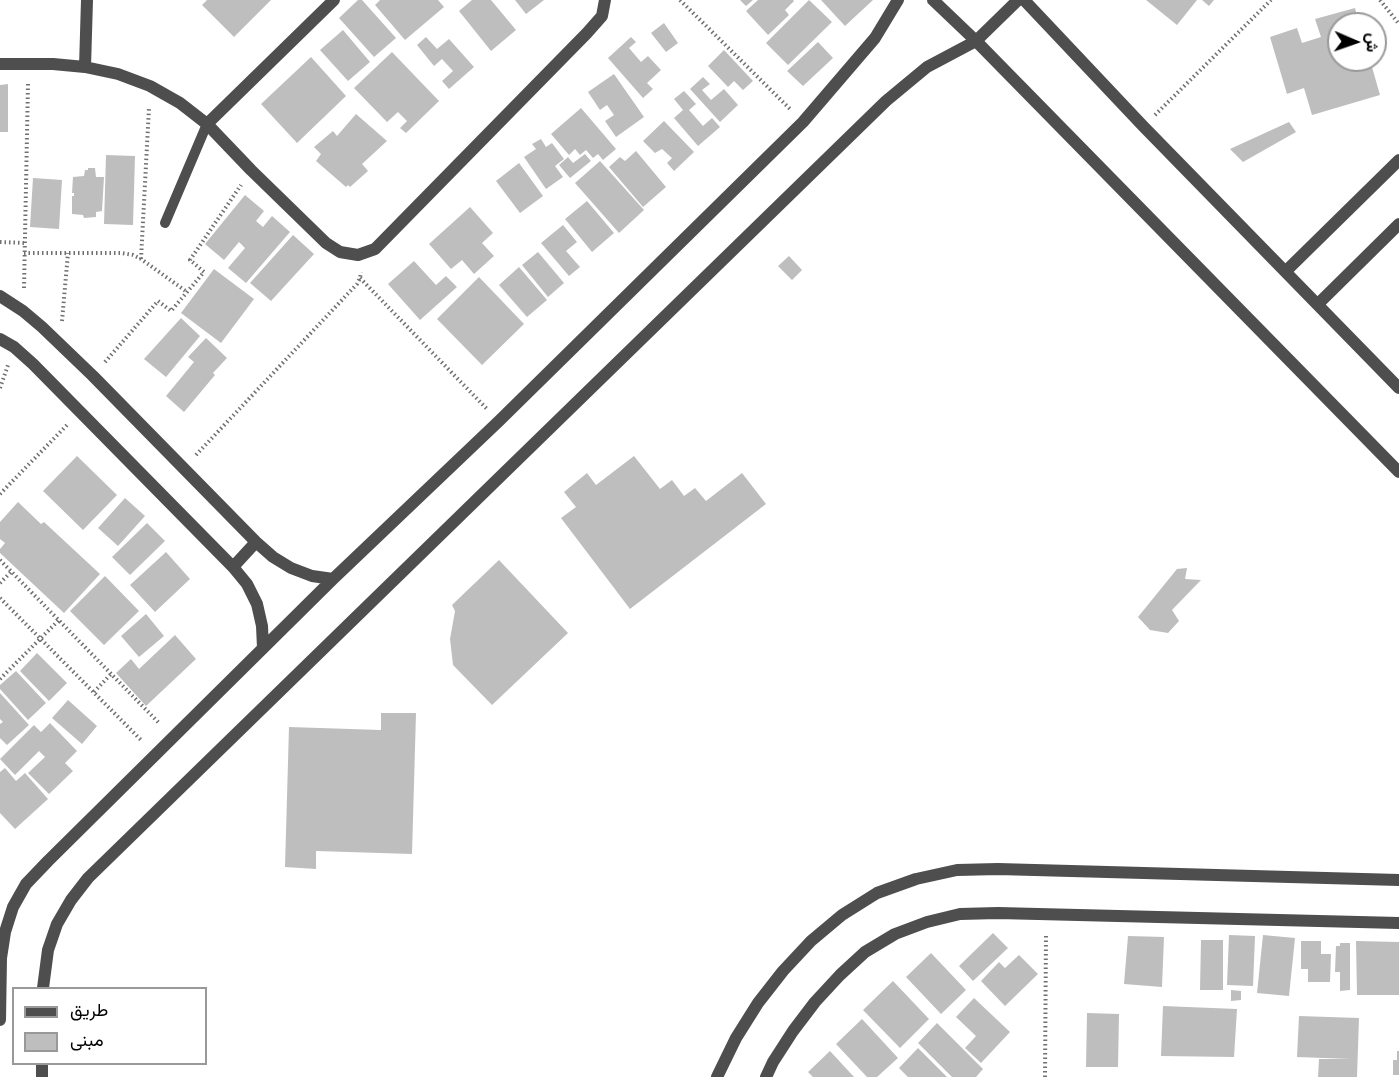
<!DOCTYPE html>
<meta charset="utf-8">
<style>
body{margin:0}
#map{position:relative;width:1399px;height:1077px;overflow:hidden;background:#fff;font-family:"Exo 2",Vazirmatn,sans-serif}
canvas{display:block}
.legend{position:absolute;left:12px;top:987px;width:195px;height:78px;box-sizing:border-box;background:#fff;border:2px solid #999;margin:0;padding:8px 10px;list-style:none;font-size:18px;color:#000}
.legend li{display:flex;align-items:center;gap:12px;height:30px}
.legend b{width:30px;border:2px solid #999}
.north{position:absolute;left:1327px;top:12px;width:60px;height:60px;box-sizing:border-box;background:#fff;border:2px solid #999;border-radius:50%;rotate:92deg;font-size:16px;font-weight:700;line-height:24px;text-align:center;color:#000}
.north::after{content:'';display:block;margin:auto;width:21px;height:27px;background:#000;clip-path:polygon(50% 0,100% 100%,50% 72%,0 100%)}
</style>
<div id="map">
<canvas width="1399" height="1077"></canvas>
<ul class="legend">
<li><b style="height:8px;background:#4e4e4e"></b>طريق</li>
<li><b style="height:16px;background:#bebebe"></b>مبنى</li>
</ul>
<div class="north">ش</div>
</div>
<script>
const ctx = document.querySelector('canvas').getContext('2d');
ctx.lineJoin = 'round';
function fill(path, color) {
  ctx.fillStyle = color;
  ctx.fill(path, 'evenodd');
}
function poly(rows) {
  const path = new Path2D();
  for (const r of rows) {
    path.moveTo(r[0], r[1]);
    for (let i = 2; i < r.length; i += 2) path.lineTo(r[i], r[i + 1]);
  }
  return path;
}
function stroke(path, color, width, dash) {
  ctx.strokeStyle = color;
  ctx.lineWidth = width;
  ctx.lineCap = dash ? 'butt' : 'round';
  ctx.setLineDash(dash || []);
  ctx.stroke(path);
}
fill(poly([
 [207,0,271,0,234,37,202,5],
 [358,0,362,0,396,38,374,57,339,18],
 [380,0,438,0,444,7,405,40,375,5],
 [472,0,491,0,516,30,491,51,459,11],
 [515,0,544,0,526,14],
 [740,0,753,0,746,6],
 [758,0,793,0,794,1,785,10,789,15,768,35,746,11],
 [809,0,832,22,788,65,766,43],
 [821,0,873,0,845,26],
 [1146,0,1197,0,1177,25],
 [1202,0,1214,0,1209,6],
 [1355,8,1359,24,1339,24,1339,60,1370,60,1380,95,1312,115,1304,88,1287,94,1270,37,1297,28,1302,43,1321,37,1315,19],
 [664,23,678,43,666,52,651,33],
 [343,30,370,62,348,81,320,50],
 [426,37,437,49,449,39,474,67,449,89,442,81,453,71,442,59,434,66,417,45],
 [631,37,636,42,629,48,641,62,648,56,661,70,647,83,653,89,643,98,608,58],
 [818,42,833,58,803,86,787,71],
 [724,50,753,81,743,90,734,81,728,87,708,66],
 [392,52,439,101,406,133,400,128,407,121,398,112,387,122,354,88],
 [311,57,346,96,297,143,261,104],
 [614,74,644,117,616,137,605,121,614,115,607,105,600,110,588,92],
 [703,77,710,84,702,90,711,100,724,89,738,105,720,122,690,89],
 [8,84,8,132,0,132,0,85],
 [684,91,696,104,689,110,703,126,712,118,720,127,698,146,674,118,683,110,674,99],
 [581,108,616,149,603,160,598,154,593,158,586,150,580,155,575,149,569,155,551,134],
 [356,114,387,141,362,164,368,171,350,187,348,185,346,187,316,161,321,154,314,147,333,131,337,136],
 [664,121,694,152,674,171,667,163,672,158,662,149,655,153,643,141],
 [1289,122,1296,132,1243,162,1230,149],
 [541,139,546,147,552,143,564,159,555,166,563,177,546,189,524,157,536,149,532,144],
 [636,151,666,187,643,207,609,167,620,157,625,161],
 [585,154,591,161,570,178,559,165,568,157,573,163],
 [106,155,135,156,133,225,104,224],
 [600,161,644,210,619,233,575,183],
 [519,163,543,196,520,213,496,181],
 [88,168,95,168,96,177,104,177,102,211,96,212,96,217,84,218,83,215,72,214,72,196,74,196,74,193,72,193,73,177,84,176,85,170,88,170],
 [33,178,62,180,59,229,30,227],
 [245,195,264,211,256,221,263,227,272,216,290,232,246,283,228,268,245,248,239,242,224,260,205,244],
 [587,201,614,233,592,252,565,219],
 [470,207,493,233,482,243,494,256,474,274,462,260,451,269,429,244],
 [563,225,577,242,566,251,580,267,569,276,541,243],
 [293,235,314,254,271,301,250,283],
 [538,252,564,283,548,297,522,265],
 [789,256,802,270,792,280,778,266],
 [414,261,436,285,446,276,457,287,420,320,388,284],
 [519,267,547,300,527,317,499,285],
 [214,269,254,299,221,343,181,313],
 [479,277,524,324,482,365,437,319],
 [181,318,200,336,166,377,144,359],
 [206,338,227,358,213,373,215,375,184,412,166,396,194,362,188,357],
 [77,456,117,495,83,530,43,491],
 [634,456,660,489,672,480,684,496,695,488,706,501,742,473,766,504,630,609,561,518,576,507,564,492,587,473,596,485],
 [125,498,145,516,118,546,98,528],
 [18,502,41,524,44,522,100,574,64,613,0,553,0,549,5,543,0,539,0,522],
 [147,523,165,541,130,575,112,557],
 [166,552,190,579,155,612,130,585],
 [499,560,568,633,492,705,453,665,450,639,455,611,452,605],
 [1187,568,1185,579,1201,580,1172,610,1179,621,1168,633,1150,630,1138,617,1177,569],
 [105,576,139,611,104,645,70,611],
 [146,614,164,636,139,657,121,636],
 [175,635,196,659,146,706,116,673,131,659,139,669],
 [37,653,67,683,49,701,20,671],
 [16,671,46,703,28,720,0,689,0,685],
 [0,693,29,725,7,745,0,738,0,724,3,722,0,719],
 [68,700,97,726,82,744,52,718],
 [381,713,416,713,412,854,316,851,316,869,285,867,289,727,381,730],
 [50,723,77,751,65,763,73,771,49,794,28,773,45,757,39,751,15,775,0,759,34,725,41,732],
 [5,768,16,781,25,773,48,799,15,829,0,813,0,772],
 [993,933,1008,948,973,981,959,966],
 [1229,935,1255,936,1253,986,1227,985],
 [1263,935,1295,938,1289,996,1257,993],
 [1128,936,1164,937,1162,987,1124,984],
 [1201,940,1223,940,1223,990,1200,990],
 [1301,941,1321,941,1321,954,1331,954,1330,982,1308,982,1308,969,1301,969],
 [1356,941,1399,942,1399,995,1357,995],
 [1340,943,1350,943,1350,990,1340,991,1340,972,1335,972,1336,946,1340,946],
 [931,953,966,990,941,1014,906,977],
 [1019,955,1038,974,1005,1006,981,981,999,962,1005,968],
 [893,981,929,1019,900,1048,863,1010],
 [1231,990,1241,991,1241,1000,1231,1001],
 [974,998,1010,1032,981,1063,965,1048,976,1036,956,1017],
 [1163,1006,1237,1009,1234,1057,1161,1056],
 [1087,1013,1119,1014,1118,1067,1086,1067],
 [1299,1016,1359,1018,1357,1077,1318,1077,1319,1059,1351,1059,1297,1057],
 [862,1019,898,1058,877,1077,867,1077,836,1044],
 [937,1023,983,1069,976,1077,952,1077,918,1043],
 [918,1048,947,1077,908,1077,899,1068],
 [830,1051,854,1077,813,1077,808,1072],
 [1397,1051,1399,1051,1399,1075,1393,1075,1393,1060,1397,1060]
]), '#bebebe');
stroke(poly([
 [680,0,790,109],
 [1380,0,1399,24],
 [1155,115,1271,0],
 [0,242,25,243],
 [24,253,121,253,133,255,141,259,187,292],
 [141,259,149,108],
 [360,278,487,409],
 [24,288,28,83],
 [62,321,68,253],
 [105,362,158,301,171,311,204,272,190,260,241,185],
 [0,388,8,365],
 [196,455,357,284,360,278,361,272],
 [0,494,68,424],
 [0,560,160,724],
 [0,583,11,572],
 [0,598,142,741],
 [0,679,59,620],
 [94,692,111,674],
 [1045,1077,1046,933]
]), '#707070', 4, [1.5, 3]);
stroke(poly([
 [165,223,207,124]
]), '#4e4e4e', 10);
stroke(poly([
 [0,64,53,64,85,67,118,74,150,86,180,103,207,124,251,170,326,243,340,252,358,255,375,249,587,33,602,16,605,0],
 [85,67,87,0],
 [207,124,334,0],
 [1286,271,1399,160],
 [0,296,23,311,42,327,93,376,256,542,273,557,291,568,312,576,333,579],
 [1318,304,1399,224],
 [0,339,14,347,33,364,233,567,247,584,257,604,262,626,263,648],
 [233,567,256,542],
 [43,988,48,950,57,924,71,900,88,878,886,101,927,67,976,41,1018,0],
 [0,1020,1,958,5,932,13,907,26,884,48,861,333,579,499,421,803,122,875,38,898,0],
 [42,1077,42,1064],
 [717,1077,736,1038,758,1003,783,971,811,941,842,915,877,893,916,879,957,870,998,869,1399,880],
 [766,1077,773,1062,793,1031,815,1002,840,975,865,952,895,934,927,922,960,914,998,913,1399,923]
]), '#4e4e4e', 12);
stroke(poly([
 [933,0,976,41,1399,472],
 [1024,0,1143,126,1399,388]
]), '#4e4e4e', 12);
</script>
